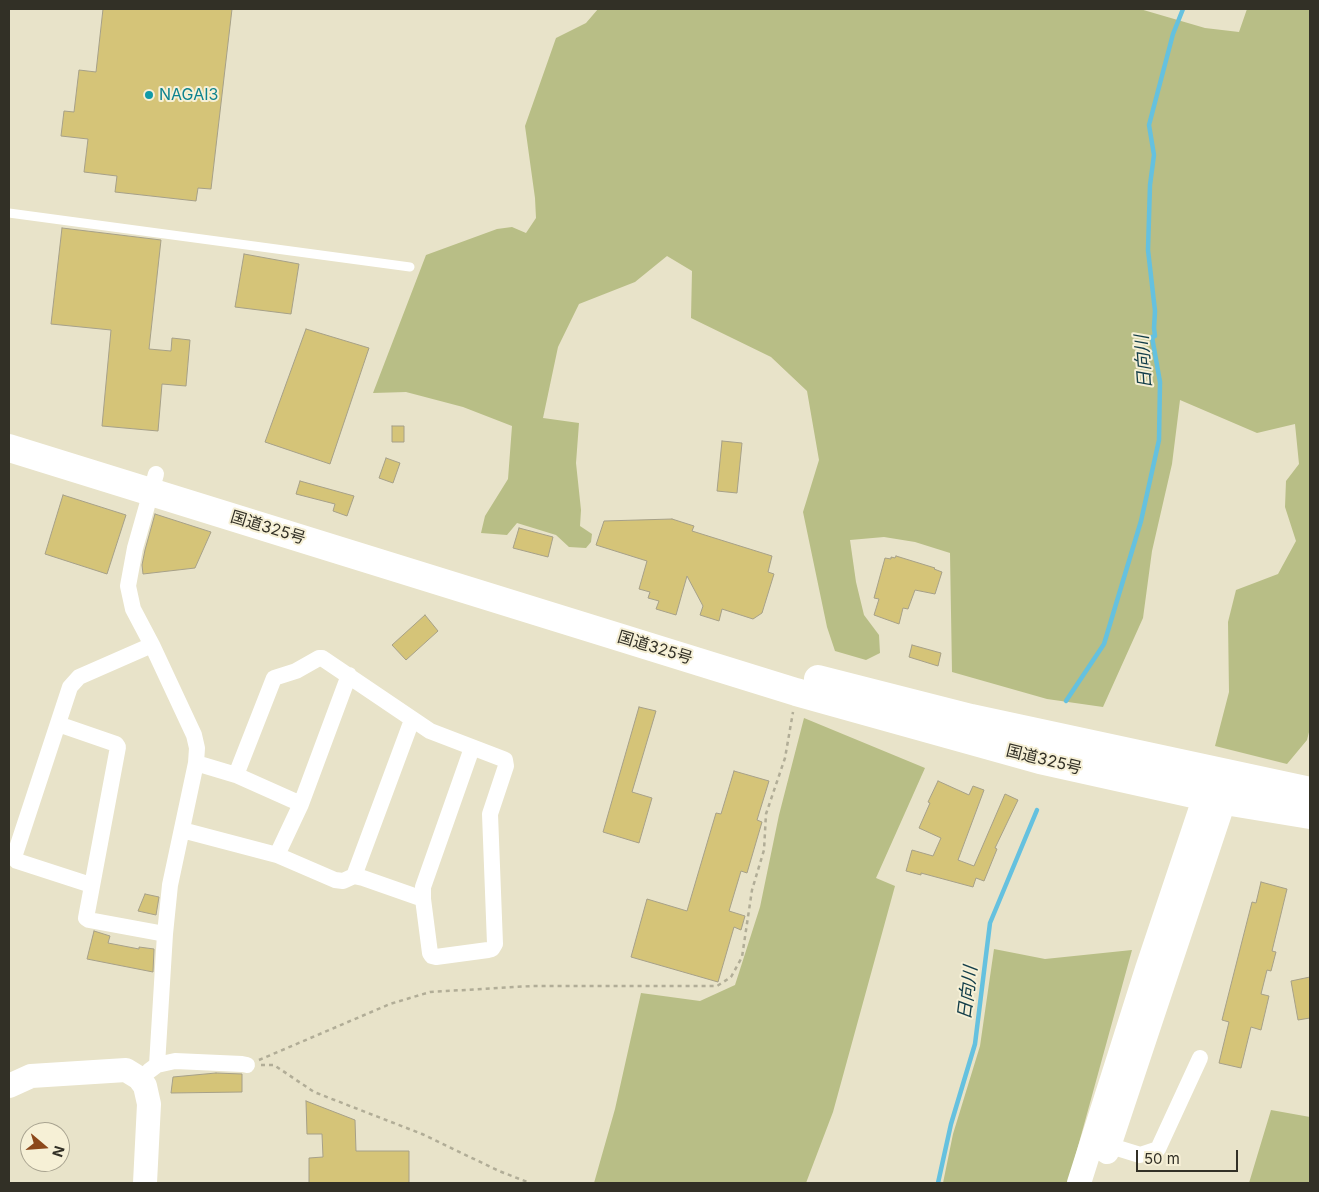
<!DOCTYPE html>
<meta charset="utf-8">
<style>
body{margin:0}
#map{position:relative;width:1319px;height:1192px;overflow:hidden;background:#e8e3c9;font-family:Inter,sans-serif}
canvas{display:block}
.frame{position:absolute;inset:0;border:10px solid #323026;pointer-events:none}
.north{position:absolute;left:20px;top:1122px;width:50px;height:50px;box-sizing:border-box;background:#f6f0d6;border:1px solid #a8a390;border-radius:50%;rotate:108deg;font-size:14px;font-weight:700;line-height:20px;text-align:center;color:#323026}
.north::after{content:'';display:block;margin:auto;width:18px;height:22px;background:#8c481b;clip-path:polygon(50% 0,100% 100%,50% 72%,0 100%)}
.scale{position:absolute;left:1136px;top:1150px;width:102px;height:22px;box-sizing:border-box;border:2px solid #323026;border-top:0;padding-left:6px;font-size:15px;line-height:18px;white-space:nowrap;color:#323026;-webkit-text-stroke:4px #f6f0d6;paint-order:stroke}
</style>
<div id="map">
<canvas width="1319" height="1192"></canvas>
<div class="frame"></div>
<div class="north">N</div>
<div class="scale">50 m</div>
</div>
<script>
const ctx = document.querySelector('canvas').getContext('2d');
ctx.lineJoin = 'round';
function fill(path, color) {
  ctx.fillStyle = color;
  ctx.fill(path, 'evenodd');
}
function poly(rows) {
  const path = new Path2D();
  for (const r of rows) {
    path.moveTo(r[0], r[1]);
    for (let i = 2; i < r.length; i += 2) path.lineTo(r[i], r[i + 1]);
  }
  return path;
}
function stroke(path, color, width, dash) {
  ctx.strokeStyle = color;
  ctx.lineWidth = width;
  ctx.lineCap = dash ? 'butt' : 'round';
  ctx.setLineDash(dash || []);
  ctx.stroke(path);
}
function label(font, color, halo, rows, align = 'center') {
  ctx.font = font + ' Inter,"Noto Sans JP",sans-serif';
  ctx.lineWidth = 4;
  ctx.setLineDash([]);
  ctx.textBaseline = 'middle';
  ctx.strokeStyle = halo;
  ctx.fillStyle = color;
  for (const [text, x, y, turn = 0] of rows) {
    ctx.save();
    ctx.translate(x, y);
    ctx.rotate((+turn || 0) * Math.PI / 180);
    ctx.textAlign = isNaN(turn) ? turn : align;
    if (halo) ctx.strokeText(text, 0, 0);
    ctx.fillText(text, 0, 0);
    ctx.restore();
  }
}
fill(poly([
 [598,9,1140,9,1205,28,1239,32,1247,9,1310,9,1310,728,1307,740,1287,764,1215,746,1229,692,1228,622,1236,590,1278,574,1296,541,1285,507,1286,481,1299,464,1295,424,1257,433,1180,400,1172,464,1152,551,1143,618,1103,707,1047,699,952,672,950,553,915,542,884,537,850,540,856,582,864,615,879,635,880,653,866,660,835,651,827,627,803,512,819,460,807,391,771,357,691,318,692,271,667,256,635,282,579,304,558,347,543,418,579,423,576,463,581,510,580,526,592,534,591,542,586,548,569,547,556,535,517,523,507,535,481,533,485,516,508,479,512,426,463,407,406,392,373,393,426,255,497,229,512,227,526,233,536,218,535,198,525,126,556,38,586,23],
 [804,718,925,768,876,878,895,886,833,1112,806,1183,594,1183,615,1109,641,993,700,1001,735,985,760,907,779,815],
 [994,949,1045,959,1132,950,1071,1172,1083,1183,943,1183,953,1134,980,1046],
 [1271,1110,1310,1117,1310,1183,1249,1183]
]), '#b8be86');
stroke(poly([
 [1066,701,1104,644,1141,521,1159,440,1160,382,1152,337,1155,336,1154,328,1155,311,1148,250,1150,185,1154,155,1149,125,1173,34,1183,9],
 [938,1183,951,1124,975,1044,990,923,1037,810]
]), '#65c1df', 4.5);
const building = poly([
 [103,9,232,9,211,189,198,188,196,201,115,192,117,176,84,172,88,139,61,136,64,111,74,112,79,70,96,72,103,9],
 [62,228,161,240,149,349,171,351,172,338,190,340,186,386,162,384,158,431,102,426,111,330,51,324,62,228],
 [244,254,299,264,291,314,235,307,244,254],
 [306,329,369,348,330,464,265,442,306,329],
 [392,426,404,426,404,442,392,442,392,426],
 [722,441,742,443,737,493,717,491,722,441],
 [386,458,400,463,393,483,379,478,386,458],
 [300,481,354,496,347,516,333,511,335,504,296,494,300,481],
 [63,495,126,515,107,574,45,554,63,495],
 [155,514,211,532,195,568,143,574,142,565,145,550,155,514],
 [672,519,694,526,692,531,772,556,768,572,774,574,762,613,753,619,722,609,719,621,700,615,703,606,687,576,676,615,656,609,659,601,648,598,650,592,639,589,647,561,596,545,604,521,672,519],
 [519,528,553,537,548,557,513,548,519,528],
 [896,556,935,568,934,569,942,572,935,594,915,590,908,609,903,608,899,624,874,615,879,599,874,598,885,558,891,559,891,557,895,558,896,556],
 [425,615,438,631,406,660,392,645,425,615],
 [912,645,941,653,938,666,909,657,912,645],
 [639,707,656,711,632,792,652,798,639,843,603,832,639,707],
 [734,771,769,781,757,820,762,822,747,873,741,871,729,911,745,916,741,930,734,927,718,982,631,957,647,899,687,911,716,813,721,814,734,771],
 [938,781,969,795,973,786,984,790,958,860,974,866,1005,794,1018,800,995,848,997,849,984,881,976,878,973,887,921,873,921,875,906,871,912,850,933,856,941,838,919,828,930,803,928,802,938,781],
 [1261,882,1287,889,1272,951,1276,952,1271,971,1267,970,1261,994,1269,996,1261,1030,1251,1027,1241,1068,1219,1063,1229,1022,1222,1020,1252,902,1256,903,1261,882],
 [145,894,159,897,156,915,138,911,145,894],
 [94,931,110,936,108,943,139,949,139,947,154,949,153,972,87,959,94,931],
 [1310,977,1310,1018,1298,1020,1291,981,1310,977],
 [216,1073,242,1074,242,1092,171,1093,173,1077,216,1073],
 [306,1101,355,1120,356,1151,409,1151,409,1183,309,1183,309,1158,323,1157,322,1134,307,1134,306,1101]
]);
fill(building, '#d5c478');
stroke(building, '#a6a088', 1);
stroke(poly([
 [259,1060,390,1004,430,992,532,986,717,986,731,977,742,957,752,890,764,850,766,814,785,758,793,712],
 [261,1065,274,1065,314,1092,422,1134,499,1171,530,1183]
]), '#b1ad97', 2.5, [4, 4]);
stroke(poly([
 [9,213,410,267]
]), '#fff', 9);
stroke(poly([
 [152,645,133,609,128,586,135,548,156,474],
 [58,724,116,744,118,747,86,918,89,920,165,934],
 [196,763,236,775,274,678,296,671,319,658,322,658,430,731,503,759,505,760,506,766,490,814,495,944,492,949,488,950,436,957,432,956,430,953,423,899,423,887,472,748],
 [236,775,301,804],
 [182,830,277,855,335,880,343,881,354,876,363,878,423,899],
 [277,855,301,804,349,675],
 [354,876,412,720],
 [91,885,17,861,14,858,15,854,70,687,79,677,152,645,194,735,197,748,196,763,170,885,165,934,157,1065],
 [149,1071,157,1065,175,1061,242,1064,247,1065],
 [1101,1143,1140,1155,1158,1149,1200,1058]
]), '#fff', 16);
stroke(poly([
 [9,1086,31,1076,110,1071,126,1070,139,1078,145,1086,149,1104,145,1183],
 [1107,1152,1230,783],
 [1079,1183,1147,969,1211,778]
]), '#fff', 24);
stroke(poly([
 [9,448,796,692,1040,760,1225,801,1310,815],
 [818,679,971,718,1310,791]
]), '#fff', 28);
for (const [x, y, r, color] of [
 [149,95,5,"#0f9aa8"]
]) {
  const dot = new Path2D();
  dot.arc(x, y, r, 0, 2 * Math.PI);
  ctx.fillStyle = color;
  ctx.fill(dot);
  stroke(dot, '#f6f0d6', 2);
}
label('16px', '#0d838f', '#f6f0d6', [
 ["NAGAI3",159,95]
], 'left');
label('16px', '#323026', '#f6f0d6', [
 ["国道325号",268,528,17],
 ["国道325号",655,648,17],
 ["国道325号",1044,760,14]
]);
label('italic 18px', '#123d49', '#f6f0d6', [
 ["日向川",1144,362,-94],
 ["日向川",968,993,-83]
]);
</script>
